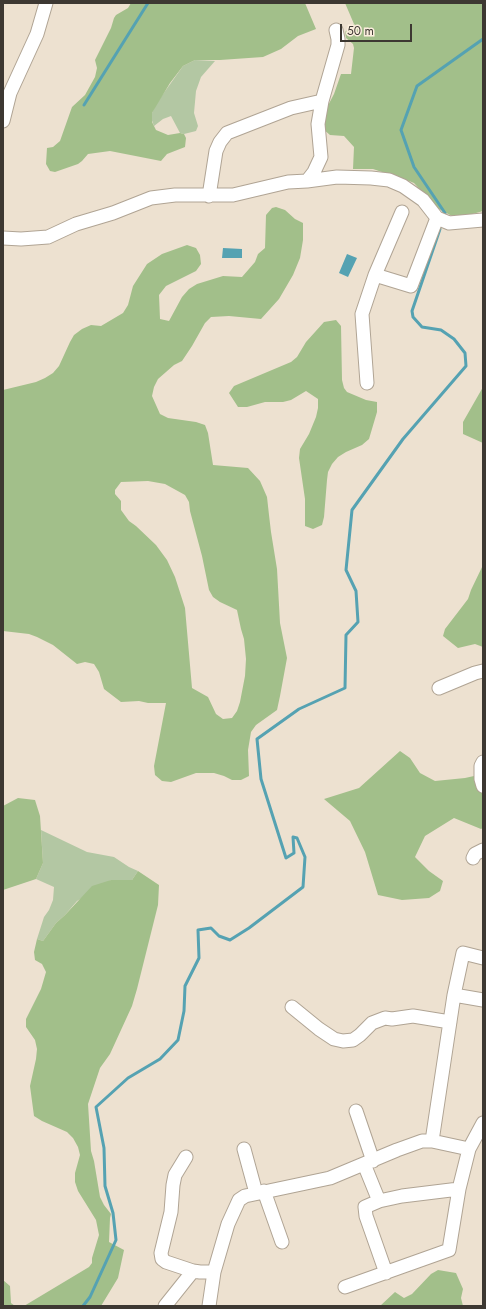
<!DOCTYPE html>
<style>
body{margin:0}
#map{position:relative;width:486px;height:1309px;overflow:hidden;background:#ede1d0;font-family:Jost,sans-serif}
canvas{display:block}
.frame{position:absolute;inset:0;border:4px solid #3d3832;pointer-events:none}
.scale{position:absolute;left:340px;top:24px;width:72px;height:18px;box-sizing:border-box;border:2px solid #3d3832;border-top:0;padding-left:5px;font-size:12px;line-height:14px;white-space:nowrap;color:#3d3832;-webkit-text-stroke:3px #fbeedd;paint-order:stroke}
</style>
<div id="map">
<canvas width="486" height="1309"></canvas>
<div class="frame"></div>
<div class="scale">50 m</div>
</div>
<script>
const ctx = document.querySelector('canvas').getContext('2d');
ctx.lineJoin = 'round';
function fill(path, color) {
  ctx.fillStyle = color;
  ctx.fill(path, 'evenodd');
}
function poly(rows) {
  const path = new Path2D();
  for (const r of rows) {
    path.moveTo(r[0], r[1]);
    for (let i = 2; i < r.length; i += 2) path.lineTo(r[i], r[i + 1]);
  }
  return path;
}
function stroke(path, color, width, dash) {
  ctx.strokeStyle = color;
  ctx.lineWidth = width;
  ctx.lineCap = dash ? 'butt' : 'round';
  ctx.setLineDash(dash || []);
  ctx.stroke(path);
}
fill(poly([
 [195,60,215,61,201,77,196,91,194,113,198,126,196,131,184,134,180,133,171,116,163,119,154,126,151,118,152,113,156,104,183,66],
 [41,830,87,852,114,857,129,867,138,871,132,880,111,880,77,901,65,915,56,923,43,941,37,939,44,917,49,910,53,900,54,887,36,879,43,863]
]), '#b3c7a3');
fill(poly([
 [131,3,305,3,316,29,298,36,281,49,263,57,220,60,195,60,183,66,170,83,152,113,152,122,156,130,168,135,180,133,184,134,186,138,185,147,167,154,161,161,110,151,88,154,82,161,78,164,55,172,50,171,46,164,47,148,53,147,60,141,72,107,85,95,95,77,97,68,95,60,111,28,114,18,116,15,128,8],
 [345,3,483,3,483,211,469,215,452,216,437,208,414,183,409,181,373,169,353,169,354,147,344,136,330,135,323,129,321,119,334,94,341,74,351,74,354,48,353,44,346,38,345,32,354,24],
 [276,207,285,210,295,219,303,223,303,240,300,258,293,275,279,299,261,319,229,316,211,317,205,323,192,346,182,361,174,365,158,379,154,387,152,396,160,414,168,418,196,422,205,425,208,433,213,465,248,468,260,481,267,497,269,515,271,532,277,569,280,623,287,658,280,696,277,710,256,725,251,732,248,750,249,776,241,780,232,780,224,776,214,773,196,773,171,782,162,781,155,775,154,766,166,703,148,703,139,701,121,702,104,689,99,672,94,664,85,662,77,664,53,645,37,637,29,634,3,631,3,390,36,382,45,378,53,373,59,366,70,342,74,335,82,329,91,325,101,326,123,313,128,305,133,286,147,264,162,254,187,245,196,248,200,255,201,264,196,271,166,286,159,295,160,319,169,321,182,297,189,289,197,284,223,276,242,277,255,262,258,254,265,248,266,215,272,208],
 [148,481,165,484,185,495,189,502,190,511,202,556,209,590,213,597,220,602,237,610,241,629,244,639,246,659,245,676,240,702,237,711,232,718,223,719,216,714,208,697,192,688,185,608,175,577,167,560,156,545,136,526,129,521,121,510,121,501,115,494,115,490,121,482],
 [336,320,341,326,342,380,344,388,347,392,366,400,377,402,377,412,369,439,362,445,346,452,338,457,332,464,328,472,327,480,324,517,322,525,313,529,305,526,305,499,299,458,300,449,309,434,316,417,318,408,318,399,306,391,291,400,283,402,265,402,247,407,238,407,229,393,234,386,291,362,297,357,306,342,324,322],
 [483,387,483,443,463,434,463,422],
 [483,565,483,647,475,644,458,648,443,636,445,629,468,599,471,590],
 [400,751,410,758,420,773,435,781,465,778,483,774,483,828,481,829,454,818,425,836,415,857,429,871,443,881,440,891,429,898,402,900,378,895,365,852,350,821,324,799,359,788],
 [18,798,35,800,40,816,43,863,36,879,3,890,3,806],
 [138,871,159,885,158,905,137,989,132,1006,110,1054,100,1068,88,1104,91,1151,94,1161,100,1197,104,1205,111,1214,110,1218,109,1242,124,1250,118,1278,101,1306,24,1306,89,1267,92,1263,92,1258,99,1235,96,1220,78,1191,75,1182,75,1173,80,1155,78,1147,73,1138,67,1132,42,1121,34,1116,30,1086,36,1059,37,1049,35,1040,26,1027,26,1019,41,989,46,972,42,964,35,960,34,952,37,939,43,941,56,923,65,915,92,886,111,880,132,880],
 [438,1270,456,1273,463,1289,461,1298,463,1306,380,1306,395,1292,404,1298,412,1294,431,1274],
 [3,1280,10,1286,11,1303,15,1306,3,1306]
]), '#a2bf8a');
fill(poly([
 [223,248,242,249,242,258,222,258],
 [347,254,357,258,348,277,339,273]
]), '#55a2b2');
stroke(poly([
 [84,105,148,3],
 [444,216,445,213,414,167,401,130,417,86,483,39],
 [83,1306,90,1297,116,1240,113,1213,105,1186,104,1148,96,1107,128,1078,160,1059,178,1040,184,1011,185,986,199,958,198,930,211,928,219,936,230,940,249,928,303,887,305,857,297,838,293,837,294,853,286,858,261,779,257,739,299,709,345,688,346,635,358,622,356,591,346,570,352,510,403,439,466,366,465,353,454,339,441,330,422,327,413,317,412,311,440,229]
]), '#55a2b2', 3);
const minor = poly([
 [3,121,10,93,37,34,46,3],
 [307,181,314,172,321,157,318,124,322,101],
 [209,196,216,151,220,142,227,133,291,108,322,101,338,45,338,39,336,30],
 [3,238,21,239,48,237,76,224,113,213,151,198,175,195,233,195,288,182,307,181,337,177,371,178,389,180,403,186,423,200,437,218,449,223,483,220],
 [375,275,411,286,437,218],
 [367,383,362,314,375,275,402,212],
 [439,688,475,673,483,671],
 [483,762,481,766,481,779,483,786],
 [473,858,475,854,483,850],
 [454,995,463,953,483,958],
 [292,1007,319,1029,334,1039,343,1041,353,1040,360,1035,372,1023,385,1018,392,1019,413,1016,450,1022],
 [356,1111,373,1161],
 [432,1141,454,995,483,1000],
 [244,1149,256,1193],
 [186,1157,175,1175,173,1185,171,1212,161,1253,162,1259,166,1262,193,1271],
 [364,1164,379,1201],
 [264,1191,282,1242],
 [386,1273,366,1216,365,1207,379,1201,402,1196,459,1189],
 [345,1287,449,1250,459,1189,469,1149],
 [165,1306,193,1271,200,1272,214,1272],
 [209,1306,214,1272,228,1224,239,1200,245,1196,330,1178,397,1150,422,1141,432,1141,469,1149,483,1123]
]);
stroke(minor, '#b0a494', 15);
stroke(minor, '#fff', 13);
</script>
